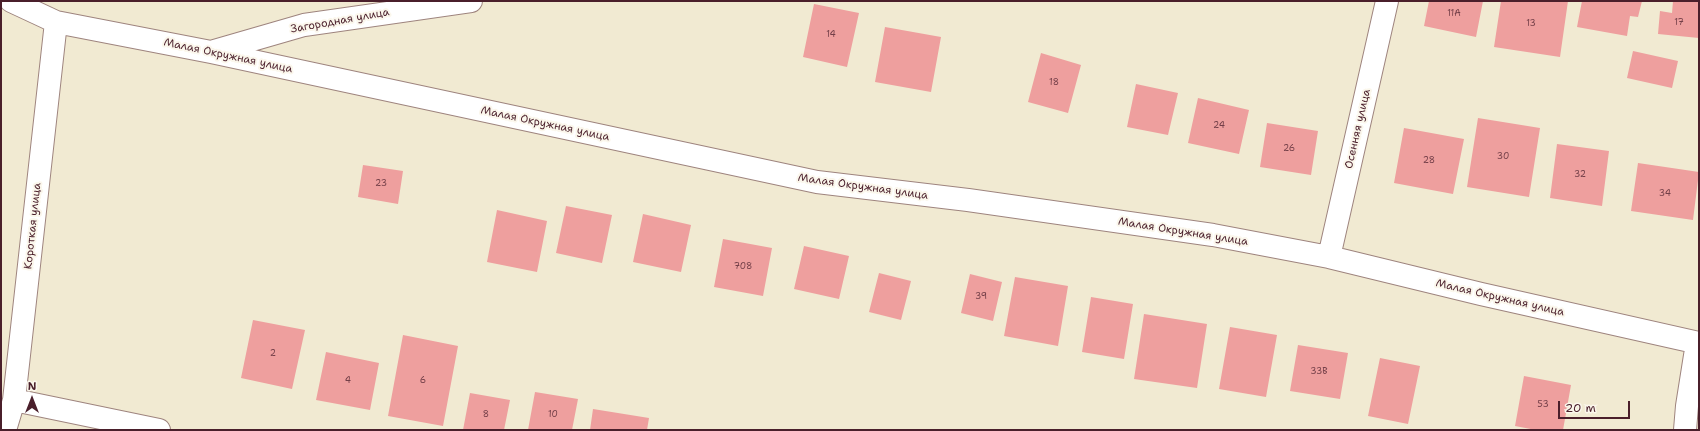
<!DOCTYPE html>
<meta charset="utf-8">
<style>
body{margin:0}
#map{position:relative;width:1700px;height:431px;overflow:hidden;background:#f1ead2;font-family:"Shantell Sans",sans-serif}
canvas{display:block}
.frame{position:absolute;inset:0;border:2px solid #4a1f2b;pointer-events:none}
.north{position:absolute;left:12px;top:379px;width:40px;height:40px;-webkit-text-stroke:3px #fbf7ec;paint-order:stroke;rotate:0deg;font-size:11px;font-weight:700;line-height:16px;text-align:center;color:#4a1f2b}
.north::after{content:'';display:block;margin:auto;width:14px;height:18px;background:#4a1f2b;clip-path:polygon(50% 0,100% 100%,50% 72%,0 100%)}
.scale{position:absolute;left:1558px;top:401px;width:72px;height:18px;box-sizing:border-box;border:2px solid #4a1f2b;border-top:0;padding-left:5px;font-size:12px;line-height:14px;white-space:nowrap;color:#4a1f2b;-webkit-text-stroke:3px #fbf7ec;paint-order:stroke}
</style>
<div id="map">
<canvas width="1700" height="431"></canvas>
<div class="frame"></div>
<div class="north">N</div>
<div class="scale">20 m</div>
</div>
<script>
const ctx = document.querySelector('canvas').getContext('2d');
ctx.lineJoin = 'round';
function fill(path, color) {
  ctx.fillStyle = color;
  ctx.fill(path, 'evenodd');
}
function poly(rows) {
  const path = new Path2D();
  for (const r of rows) {
    path.moveTo(r[0], r[1]);
    for (let i = 2; i < r.length; i += 2) path.lineTo(r[i], r[i + 1]);
  }
  return path;
}
function stroke(path, color, width, dash) {
  ctx.strokeStyle = color;
  ctx.lineWidth = width;
  ctx.lineCap = dash ? 'butt' : 'round';
  ctx.setLineDash(dash || []);
  ctx.stroke(path);
}
function label(font, color, halo, rows, align = 'center') {
  ctx.font = font + ' "Shantell Sans",sans-serif';
  ctx.lineWidth = 4;
  ctx.setLineDash([]);
  ctx.textBaseline = 'middle';
  ctx.strokeStyle = halo;
  ctx.fillStyle = color;
  for (const [text, x, y, turn = 0] of rows) {
    ctx.save();
    ctx.translate(x, y);
    ctx.rotate((+turn || 0) * Math.PI / 180);
    ctx.textAlign = isNaN(turn) ? turn : align;
    if (halo) ctx.strokeText(text, 0, 0);
    ctx.fillText(text, 0, 0);
    ctx.restore();
  }
}
fill(poly([
 [1429,1,1483,1,1476,37,1424,26],
 [1501,1,1568,1,1560,57,1494,47],
 [1582,1,1642,1,1638,17,1630,16,1627,36,1577,27],
 [1673,1,1699,1,1699,38,1658,34,1660,11,1672,13],
 [814,4,859,13,847,67,803,57],
 [885,27,941,37,931,92,875,82],
 [1633,51,1678,61,1672,88,1627,78],
 [1041,53,1081,65,1068,113,1028,102],
 [1136,84,1178,93,1168,135,1127,127],
 [1198,98,1249,110,1239,154,1188,143],
 [1478,118,1540,128,1529,197,1467,187],
 [1267,123,1318,131,1311,175,1260,167],
 [1404,128,1464,139,1453,194,1394,183],
 [1557,144,1609,151,1602,206,1550,198],
 [1638,163,1699,172,1693,220,1631,211],
 [363,165,403,171,398,204,358,197],
 [566,206,612,215,602,263,556,253],
 [497,210,547,221,537,272,487,262],
 [643,214,691,225,681,272,633,262],
 [723,239,772,248,763,296,714,287],
 [804,246,849,256,839,299,794,289],
 [879,273,911,281,901,320,869,312],
 [970,274,1002,282,993,321,961,313],
 [1015,277,1068,286,1058,346,1004,336],
 [1091,297,1133,304,1124,359,1082,352],
 [1144,314,1207,324,1197,388,1134,379],
 [253,320,305,330,292,389,241,378],
 [1230,327,1277,335,1266,397,1219,389],
 [403,335,458,346,443,426,388,416],
 [1298,345,1348,353,1340,399,1290,391],
 [326,352,379,363,370,410,316,400],
 [1380,358,1420,366,1408,424,1368,416],
 [1524,376,1571,385,1563,430,1536,430,1515,426],
 [535,392,578,399,572,430,528,430],
 [470,393,510,400,504,430,463,430],
 [593,409,649,418,647,430,590,430]
]), '#ee9f9e');
const street = poly([
 [11,1,56,22,211,52,817,182,968,200,1213,235,1329,257,1481,294,1699,343],
 [214,51,304,25,471,1],
 [1329,257,1387,1],
 [14,400,159,430],
 [5,430,14,400,56,22],
 [1685,430,1687,406,1697,343]
]);
stroke(street, '#9e847e', 24);
stroke(street, '#fff', 22);
label('9px', '#733f48', null, [
 ["11А",1454,14],
 ["17",1679,23],
 ["13",1531,24],
 ["14",831,35],
 ["18",1054,83],
 ["24",1219,126],
 ["26",1289,149],
 ["30",1503,157],
 ["28",1429,161],
 ["32",1580,175],
 ["23",381,184],
 ["34",1665,194],
 ["708",743,267],
 ["39",981,297],
 ["2",273,354],
 ["33В",1319,372],
 ["4",348,381],
 ["6",423,381],
 ["53",1543,405],
 ["8",486,415],
 ["10",553,415]
]);
label('11px', '#4a1f2b', '#fbf7ec', [
 ["Загородная улица",340,21,-10],
 ["Малая Окружная улица",228,56,12],
 ["Малая Окружная улица",545,124,12],
 ["Осенняя улица",1358,129,-77],
 ["Малая Окружная улица",863,187,8],
 ["Короткая улица",33,226,-84],
 ["Малая Окружная улица",1183,232,9],
 ["Малая Окружная улица",1500,298,13]
]);
</script>
